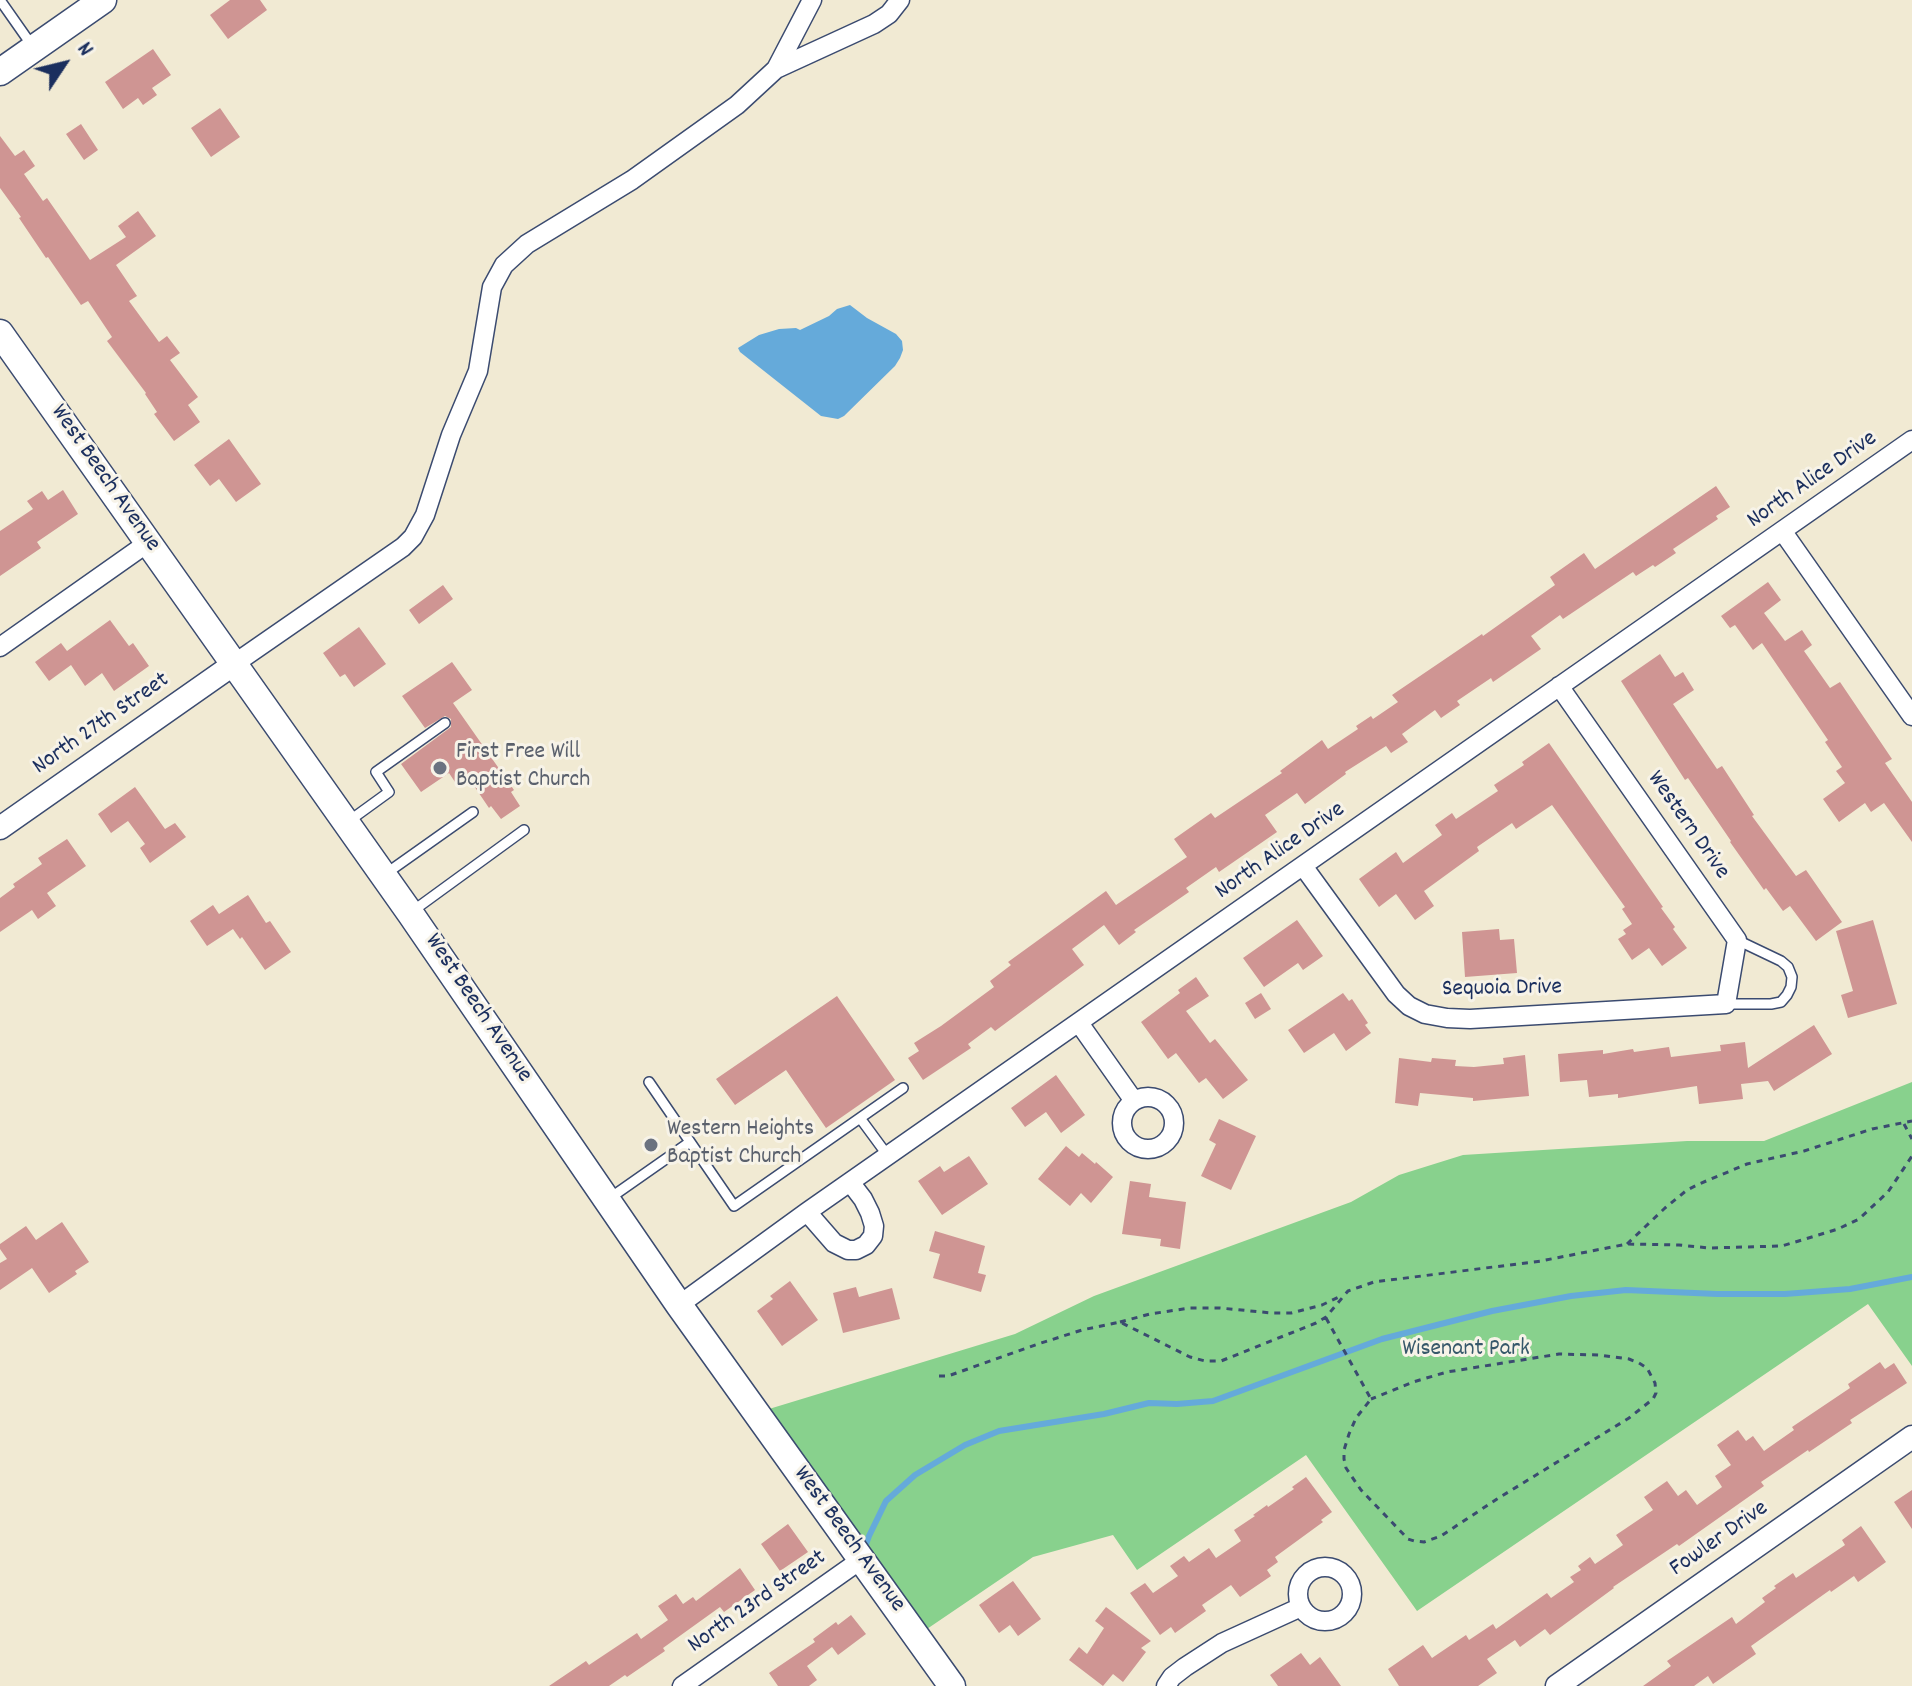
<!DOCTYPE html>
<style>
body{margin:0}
#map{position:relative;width:1912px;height:1686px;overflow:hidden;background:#f1ead3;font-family:Dekko,sans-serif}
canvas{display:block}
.north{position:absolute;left:24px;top:24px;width:80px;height:80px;-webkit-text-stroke:6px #f7f3e8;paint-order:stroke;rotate:55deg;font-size:22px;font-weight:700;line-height:32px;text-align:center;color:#1b2f5e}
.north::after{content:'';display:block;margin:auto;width:28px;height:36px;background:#1b2f5e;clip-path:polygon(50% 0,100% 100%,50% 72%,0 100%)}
</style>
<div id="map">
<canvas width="1912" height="1686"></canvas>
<div class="north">N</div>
</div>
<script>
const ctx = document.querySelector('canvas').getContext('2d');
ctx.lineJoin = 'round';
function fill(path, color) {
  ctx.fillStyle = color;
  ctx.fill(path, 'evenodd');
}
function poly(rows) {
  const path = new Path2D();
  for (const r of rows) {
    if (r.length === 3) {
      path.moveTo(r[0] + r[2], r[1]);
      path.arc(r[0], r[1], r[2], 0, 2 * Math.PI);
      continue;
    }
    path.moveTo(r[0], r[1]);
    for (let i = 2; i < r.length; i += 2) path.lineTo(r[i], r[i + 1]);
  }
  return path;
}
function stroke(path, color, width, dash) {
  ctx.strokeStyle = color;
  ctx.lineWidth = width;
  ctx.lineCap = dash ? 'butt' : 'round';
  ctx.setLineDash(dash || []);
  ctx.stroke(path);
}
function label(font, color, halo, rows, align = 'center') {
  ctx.font = font + ' Dekko,sans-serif';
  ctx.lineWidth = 6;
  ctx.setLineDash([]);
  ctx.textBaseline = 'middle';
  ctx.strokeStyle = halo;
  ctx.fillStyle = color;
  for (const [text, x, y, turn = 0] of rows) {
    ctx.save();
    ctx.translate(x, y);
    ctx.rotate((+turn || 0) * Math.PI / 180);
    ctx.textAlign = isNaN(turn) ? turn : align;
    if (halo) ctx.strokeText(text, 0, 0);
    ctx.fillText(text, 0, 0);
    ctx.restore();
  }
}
fill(poly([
 [1912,1082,1912,1366,1868,1304,1417,1611,1306,1455,1137,1570,1113,1535,1033,1557,924,1631,769,1409,1015,1334,1094,1296,1351,1202,1399,1175,1463,1155,1687,1141,1764,1141]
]), '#88d18d');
fill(poly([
 [850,305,867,318,896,334,902,341,903,350,900,358,895,366,844,416,838,419,821,416,740,352,738,348,759,335,779,329,796,328,800,330,829,316,837,309]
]), '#65aada');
stroke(poly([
 [865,1547,869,1536,886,1501,915,1475,965,1445,999,1431,1104,1414,1149,1403,1177,1404,1213,1401,1382,1339,1492,1311,1571,1296,1626,1290,1717,1294,1785,1294,1850,1289,1912,1277]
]), '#65aada', 6);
fill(poly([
 [230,0,260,0,267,10,228,39,210,15],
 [153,49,171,75,152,88,157,95,143,105,138,98,123,109,105,82],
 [220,108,240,137,211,157,191,128],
 [81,124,98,150,84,160,66,134],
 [0,136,15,156,24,150,35,166,24,174,43,201,47,198,90,260,126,237,118,226,138,211,156,236,116,265,137,296,129,301,159,342,167,336,180,353,170,360,198,397,188,405,200,422,174,441,154,414,157,412,145,394,146,393,107,341,112,337,88,301,81,305,48,257,46,258,19,218,21,217,0,188],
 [229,439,261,484,236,502,219,479,210,486,194,465],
 [1716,486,1730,507,1716,516,1718,519,1673,549,1676,553,1655,567,1653,565,1636,576,1633,572,1563,619,1560,615,1531,636,1541,649,1493,682,1491,678,1457,701,1460,705,1441,718,1435,710,1402,734,1408,742,1391,753,1386,746,1345,772,1346,774,1305,804,1297,793,1265,815,1277,832,1219,872,1216,867,1186,888,1189,892,1134,930,1136,932,1119,945,1104,925,1072,949,1084,965,995,1031,991,1027,968,1044,971,1048,923,1080,908,1058,919,1051,914,1043,941,1026,994,987,990,981,1011,965,1008,962,1106,891,1116,905,1187,857,1174,839,1211,813,1215,818,1282,773,1280,771,1322,740,1328,749,1358,729,1356,726,1371,716,1373,719,1398,702,1392,695,1482,634,1483,636,1555,585,1550,577,1584,553,1595,569],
 [63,490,78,514,37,542,41,548,0,576,0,531,33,509,27,501,42,491,48,500],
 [1768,582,1781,600,1764,613,1785,641,1802,630,1812,645,1804,651,1830,688,1840,682,1892,759,1885,763,1912,802,1912,842,1884,803,1871,812,1865,803,1839,822,1823,799,1845,783,1836,771,1842,767,1825,742,1828,740,1762,643,1753,650,1735,625,1730,628,1721,616],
 [443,585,453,599,419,624,409,610],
 [110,620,129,646,133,643,149,666,114,691,102,673,85,686,71,665,49,681,35,662,61,643,67,651],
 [359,627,386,664,354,687,345,674,340,677,323,653],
 [1660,654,1675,677,1683,672,1694,690,1673,704,1717,769,1722,766,1754,815,1752,816,1796,876,1806,870,1842,922,1816,941,1790,906,1783,911,1766,888,1764,890,1730,842,1731,841,1688,778,1685,780,1621,681],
 [452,662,472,690,453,703,514,790,511,792,520,806,501,819,491,806,489,808,466,774,455,782,449,773,421,792,401,764,451,727,451,719,445,716,425,728,402,696],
 [1549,743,1663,907,1661,908,1675,927,1673,929,1687,948,1662,966,1649,948,1632,960,1618,939,1626,934,1623,930,1632,924,1622,909,1625,907,1552,805,1516,829,1512,823,1477,847,1479,851,1424,891,1434,906,1415,920,1396,894,1379,907,1359,879,1396,852,1403,863,1442,835,1435,825,1452,813,1456,819,1498,791,1494,785,1524,765,1522,762],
 [135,787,165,829,175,823,186,837,150,863,140,848,145,844,128,821,111,833,98,814],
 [67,839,86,866,47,893,56,906,38,919,32,910,0,932,0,898,15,887,13,884,42,864,38,858],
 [248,895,266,923,270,921,291,952,265,970,242,937,240,939,233,929,207,946,190,921,213,905,219,914],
 [1297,920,1323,956,1303,970,1298,963,1264,987,1243,958],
 [1873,920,1897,1004,1848,1018,1841,995,1853,991,1836,931],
 [1499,929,1500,940,1514,939,1517,973,1465,977,1462,932],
 [1196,977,1209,996,1186,1011,1210,1043,1215,1039,1248,1080,1223,1099,1206,1078,1199,1083,1176,1053,1168,1059,1141,1022,1180,993,1178,990],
 [1261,993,1271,1009,1255,1019,1245,1003],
 [1343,993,1349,1001,1352,999,1368,1023,1365,1025,1371,1033,1346,1051,1334,1033,1304,1053,1288,1030],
 [837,996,895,1080,826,1128,786,1070,735,1105,716,1079],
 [1814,1025,1832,1054,1774,1091,1768,1081,1741,1084,1743,1099,1699,1104,1697,1086,1618,1098,1618,1094,1589,1097,1587,1080,1560,1082,1558,1054,1603,1050,1603,1054,1633,1049,1634,1052,1669,1047,1671,1057,1721,1051,1720,1045,1745,1042,1748,1068],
 [1525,1055,1529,1096,1473,1101,1473,1098,1420,1093,1418,1106,1395,1103,1399,1058,1431,1062,1432,1058,1456,1060,1455,1066,1474,1067,1504,1064,1503,1058],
 [1056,1075,1085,1115,1061,1133,1046,1112,1025,1127,1011,1108],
 [1219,1119,1256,1136,1231,1190,1201,1176,1216,1144,1209,1140],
 [1066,1146,1079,1157,1082,1153,1095,1164,1096,1162,1113,1177,1091,1203,1081,1193,1070,1206,1038,1179],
 [969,1156,988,1184,942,1215,918,1181,940,1166,944,1172],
 [1130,1181,1151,1184,1149,1197,1186,1202,1180,1249,1160,1246,1161,1239,1122,1234],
 [62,1222,89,1262,75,1271,77,1274,49,1293,32,1268,0,1290,0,1263,7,1259,0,1249,0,1244,26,1226,36,1240],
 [935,1231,985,1246,978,1273,986,1275,981,1292,933,1278,940,1254,929,1251],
 [790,1281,818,1320,782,1346,757,1311,773,1299,770,1296],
 [856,1287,859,1297,892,1288,900,1319,843,1333,833,1293],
 [1880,1362,1885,1369,1894,1363,1907,1383,1850,1420,1852,1423,1809,1452,1808,1450,1761,1482,1764,1486,1679,1546,1677,1544,1613,1587,1614,1588,1550,1635,1545,1629,1520,1647,1515,1640,1487,1659,1497,1673,1478,1686,1399,1686,1388,1669,1423,1645,1432,1658,1466,1635,1469,1640,1493,1624,1496,1629,1547,1593,1551,1598,1574,1582,1570,1577,1581,1570,1578,1566,1590,1557,1595,1564,1623,1545,1616,1535,1653,1510,1644,1497,1667,1481,1678,1496,1686,1490,1697,1505,1722,1487,1715,1476,1731,1465,1717,1445,1738,1430,1746,1441,1753,1436,1764,1451,1794,1430,1792,1427,1850,1388,1848,1384],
 [1306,1477,1332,1512,1321,1520,1323,1522,1275,1557,1278,1562,1267,1570,1271,1576,1240,1597,1231,1585,1202,1605,1206,1611,1175,1633,1171,1627,1160,1635,1130,1593,1145,1583,1153,1593,1178,1576,1170,1566,1184,1556,1189,1562,1209,1548,1216,1558,1241,1541,1234,1530,1255,1516,1253,1515,1267,1505,1268,1507,1294,1489,1292,1487],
 [1912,1490,1912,1529,1894,1502],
 [788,1524,808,1552,780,1571,761,1544],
 [1861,1526,1886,1562,1858,1582,1854,1576,1831,1592,1830,1590,1751,1646,1756,1654,1713,1684,1708,1676,1694,1686,1643,1686,1671,1666,1667,1661,1732,1617,1736,1624,1765,1602,1762,1598,1776,1588,1774,1586,1793,1573,1796,1578,1845,1545,1842,1540],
 [740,1568,755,1590,724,1612,720,1607,663,1648,665,1651,627,1677,625,1675,609,1686,549,1686,586,1661,589,1665,637,1633,641,1639,668,1620,658,1606,676,1594,683,1604,693,1597,696,1601],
 [1013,1581,1041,1619,1018,1636,1010,1625,999,1633,979,1605],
 [1106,1607,1151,1641,1141,1648,1146,1652,1123,1682,1113,1674,1103,1686,1069,1660,1079,1647,1087,1654,1104,1628,1095,1621],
 [851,1615,866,1634,838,1655,832,1647,807,1666,817,1680,809,1686,778,1686,769,1673,815,1642,813,1639,836,1622,838,1625],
 [1301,1653,1310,1665,1320,1657,1341,1686,1278,1686,1270,1675]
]), '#cf9593');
const service = poly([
 [0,0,33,47],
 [349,821,389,792,376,772,445,723],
 [384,875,473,812],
 [410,913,524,830],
 [1726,1004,1771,1004,1781,1002,1787,995,1791,987,1792,977,1788,967,1781,961,1737,940],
 [649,1082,734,1206,903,1088],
 [860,1118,888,1156],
 [610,1198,690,1142]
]);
const minor = poly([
 [776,69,874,24,889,14,900,0],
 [1783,532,1912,716],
 [0,647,149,542],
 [234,664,403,547,413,537,425,515,451,435,478,371,492,287,504,265,527,244,632,180,737,105,776,69,812,0],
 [1303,866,1396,994,1409,1006,1425,1014,1447,1018,1470,1019,1726,1004,1737,940,1559,686],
 [1079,1023,1134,1101],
 [1148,1123,26],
 [807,1212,834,1243,848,1250,856,1250,866,1245,873,1236,874,1226,870,1213,863,1199,850,1182],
 [679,1305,807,1212,1912,440],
 [1325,1594,27],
 [682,1686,862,1559],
 [1166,1686,1172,1677,1185,1667,1222,1643,1301,1607]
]);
const tertiary = poly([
 [0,828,234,664],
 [1557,1686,1912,1437]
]);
const secondary = poly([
 [0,72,103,0],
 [0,333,410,913,679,1305,952,1686]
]);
stroke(service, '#3b4b70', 12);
stroke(minor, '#3b4b70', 21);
stroke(tertiary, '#3b4b70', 25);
stroke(secondary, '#3b4b70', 29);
stroke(poly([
 [1904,1124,1912,1139],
 [1627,1244,1665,1208,1687,1190,1699,1184,1747,1164,1804,1151,1872,1129,1912,1121],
 [1326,1318,1371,1399,1356,1418,1349,1434,1344,1450,1344,1459,1346,1468,1361,1490,1408,1539,1414,1541,1424,1542,1441,1536,1497,1499,1629,1418,1653,1399,1656,1393,1655,1383,1647,1368,1639,1363,1629,1359,1599,1355,1559,1354,1447,1372,1413,1382,1371,1399],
 [1120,1322,1150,1314,1190,1308,1220,1308,1272,1313,1291,1313,1322,1305,1343,1295],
 [939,1376,948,1376,1038,1344,1082,1330,1120,1322,1190,1357,1205,1361,1221,1361,1316,1323,1326,1317,1348,1291,1374,1282,1541,1261,1627,1244,1679,1245,1709,1248,1782,1246,1838,1229,1859,1219,1888,1192,1912,1156]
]), '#3b4b70', 3, [6, 6]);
stroke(service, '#fff', 9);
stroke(minor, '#fff', 18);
stroke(tertiary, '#fff', 22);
stroke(secondary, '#fff', 26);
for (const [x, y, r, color] of [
 [440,768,8,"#6b7280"],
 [651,1145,8,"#6b7280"]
]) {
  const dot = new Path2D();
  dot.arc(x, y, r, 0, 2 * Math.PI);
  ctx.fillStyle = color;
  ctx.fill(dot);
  stroke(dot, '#f7f3e8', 3);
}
label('24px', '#1b2f5e', '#f7f3e8', [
 ["West Beech Avenue",104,479,55],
 ["North Alice Drive",1813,481,-35],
 ["North 27th Street",102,725,-35],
 ["Western Drive",1687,826,55],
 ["North Alice Drive",1281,852,-35],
 ["Sequoia Drive",1502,990,-1],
 ["West Beech Avenue",477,1009,56],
 ["West Beech Avenue",848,1540,54],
 ["Fowler Drive",1720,1540,-35],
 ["North 23rd Street",758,1603,-35]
]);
label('24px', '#5b616d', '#f7f3e8', [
 ["First Free Will",456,754],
 ["Baptist Church",456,782],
 ["Western Heights",667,1131],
 ["Baptist Church",667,1159]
], 'left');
label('24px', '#36586a', '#f7f3e8', [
 ["Wisenant Park",1466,1351]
]);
</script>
